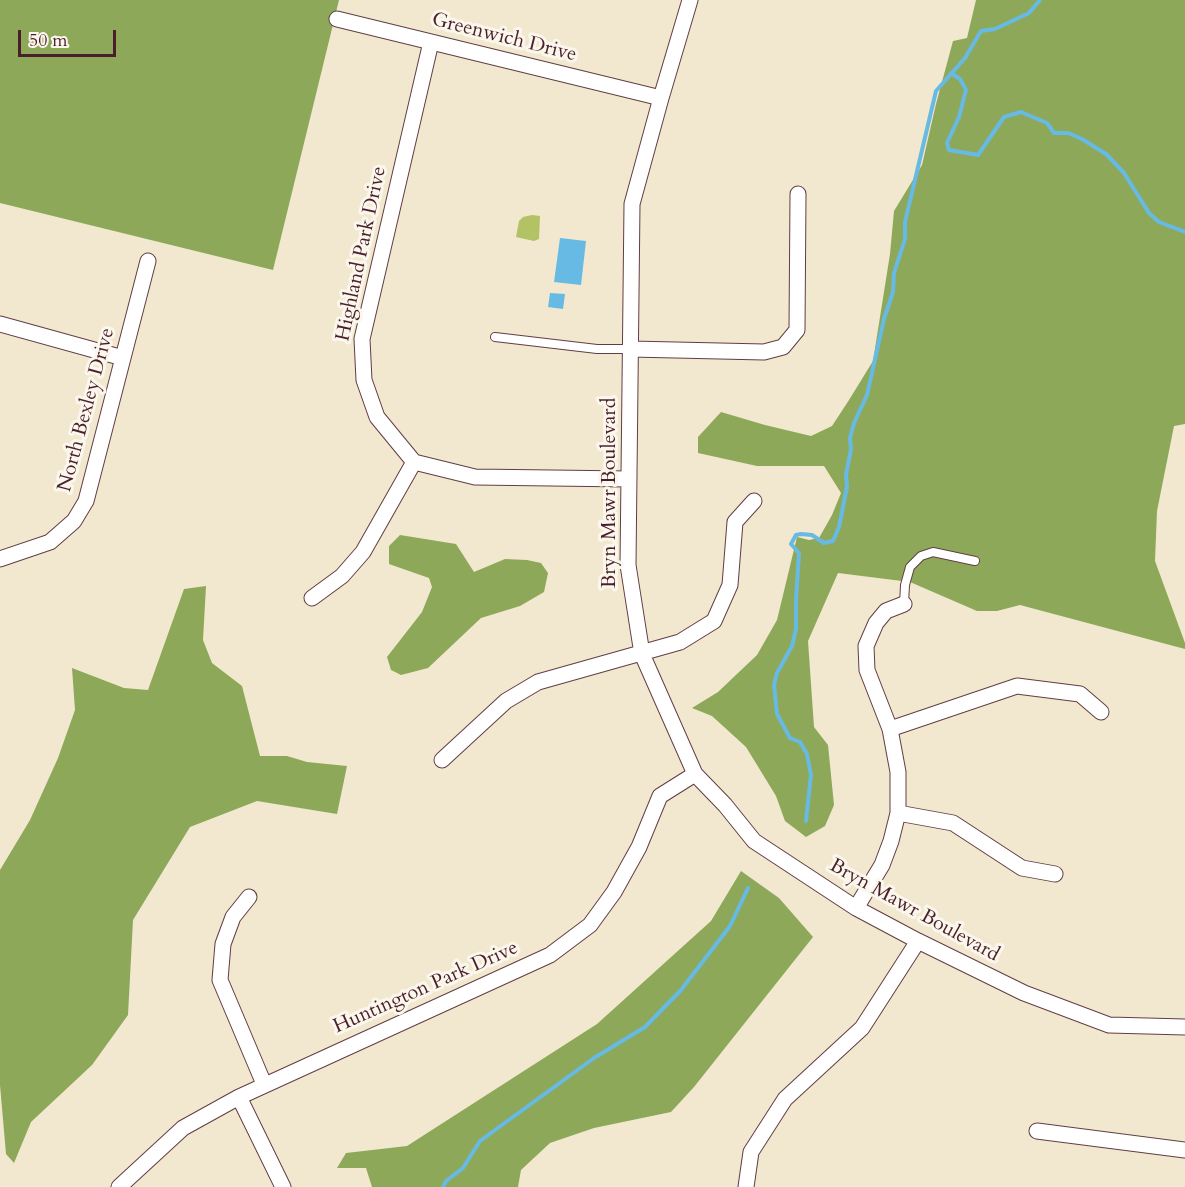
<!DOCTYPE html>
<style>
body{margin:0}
#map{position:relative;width:1185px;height:1187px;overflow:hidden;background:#f1e8cf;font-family:Cardo,serif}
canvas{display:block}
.scale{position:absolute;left:18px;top:30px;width:98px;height:27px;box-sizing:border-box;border:3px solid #4a1f2b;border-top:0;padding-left:8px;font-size:18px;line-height:21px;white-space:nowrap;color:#4a1f2b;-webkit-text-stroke:4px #fbf7ec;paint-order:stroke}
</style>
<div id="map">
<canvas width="1185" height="1187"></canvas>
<div class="scale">50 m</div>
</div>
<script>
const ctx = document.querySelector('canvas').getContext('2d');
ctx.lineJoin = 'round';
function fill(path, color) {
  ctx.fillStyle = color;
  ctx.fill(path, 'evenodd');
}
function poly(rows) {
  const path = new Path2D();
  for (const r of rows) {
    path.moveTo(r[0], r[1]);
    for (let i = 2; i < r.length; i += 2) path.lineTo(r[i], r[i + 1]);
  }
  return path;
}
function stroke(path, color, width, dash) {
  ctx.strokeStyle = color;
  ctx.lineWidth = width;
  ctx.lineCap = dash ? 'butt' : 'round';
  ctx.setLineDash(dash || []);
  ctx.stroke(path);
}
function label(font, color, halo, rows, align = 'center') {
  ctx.font = font + ' Cardo,serif';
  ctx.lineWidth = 6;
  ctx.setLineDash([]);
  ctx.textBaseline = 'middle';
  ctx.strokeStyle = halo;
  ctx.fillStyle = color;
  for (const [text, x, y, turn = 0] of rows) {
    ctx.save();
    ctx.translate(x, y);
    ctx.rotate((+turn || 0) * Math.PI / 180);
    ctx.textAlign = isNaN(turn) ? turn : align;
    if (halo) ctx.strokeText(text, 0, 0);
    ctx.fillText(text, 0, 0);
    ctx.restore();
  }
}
fill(poly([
 [532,215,540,216,539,239,534,241,516,237,519,221,523,217]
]), '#b3c264');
fill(poly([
 [0,0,339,0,273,270,0,203],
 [976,0,1185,0,1185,424,1174,426,1157,511,1155,561,1185,643,1185,649,1020,605,997,611,977,611,910,582,838,573,808,641,814,727,828,745,834,805,825,826,806,837,785,821,776,796,746,747,712,716,692,708,718,692,757,655,777,620,797,537,809,540,819,538,832,515,841,493,824,466,757,466,698,453,698,437,721,412,765,425,811,436,832,426,849,400,873,361,890,254,894,211,922,165,936,104,953,41,967,38],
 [400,535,456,544,474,572,505,559,527,560,541,563,548,573,544,592,520,606,481,618,428,668,401,675,391,670,387,657,422,612,432,587,429,578,389,564,389,546],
 [206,586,203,640,212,663,242,686,260,756,287,756,307,762,347,766,337,814,257,801,190,827,133,920,128,1015,92,1065,31,1122,14,1163,6,1154,0,1085,0,870,30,820,58,758,75,710,72,668,124,688,148,690,184,589],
 [741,871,779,898,813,937,694,1087,671,1112,594,1128,550,1143,521,1170,518,1187,372,1187,366,1168,337,1168,346,1153,407,1146,597,1024,711,921]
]), '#8ea85a');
fill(poly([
 [560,238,586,241,581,285,554,282],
 [550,293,565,294,563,309,548,307]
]), '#67bae3');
stroke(poly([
 [951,73,960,79,966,90,959,117,947,143,949,150,978,155,1004,117,1021,112,1047,123,1054,133,1068,133,1082,139,1106,154,1124,173,1149,213,1159,222,1185,232],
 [806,821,811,775,807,754,800,742,790,738,777,714,774,685,777,673,792,646,796,629,796,600,799,553,791,544,796,535,801,534,812,535,824,543,833,541,839,527,847,487,846,475,851,449,850,438,854,423,867,395,884,319,893,292,894,273,905,239,905,222,936,91,965,58,981,31,995,29,1029,13,1040,0],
 [443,1187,446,1181,463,1168,480,1141,594,1058,645,1027,681,990,730,926,748,888]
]), '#67bae3', 4);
const service = poly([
 [495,337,597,349,631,349],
 [904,604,905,585,910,567,921,556,933,552,975,561]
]);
const minor = poly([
 [690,0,661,98,632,204,628,565,642,654,695,774,725,805,754,841,856,908,918,941,1024,993,1109,1025,1185,1027],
 [337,19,661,98],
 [431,42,362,339,364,380,377,417,414,462,475,477,628,479],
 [0,324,123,358],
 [631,349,764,352,783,347,797,330,798,194],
 [0,559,50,542,74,521,86,501,148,261],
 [312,598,342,576,363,552,414,462],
 [890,729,1017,686,1080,694,1101,712],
 [442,760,506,701,538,682,680,642,714,621,730,585,735,522,754,501],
 [898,813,953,823,1022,868,1055,874],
 [249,897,233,917,223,944,220,980,264,1084],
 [856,908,882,865,891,841,898,813,898,772,890,729,867,670,866,646,876,623,886,611,904,604],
 [239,1097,283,1187],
 [1037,1131,1185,1150],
 [119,1187,183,1128,239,1097,550,955,590,925,614,892,639,847,660,796,695,774],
 [746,1187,751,1152,785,1099,862,1028,918,941]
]);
stroke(service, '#633d44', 10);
stroke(minor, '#633d44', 17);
stroke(service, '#fff', 8);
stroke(minor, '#fff', 15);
label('20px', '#4a1f2b', '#fbf7ec', [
 ["Greenwich Drive",504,38,14],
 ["Highland Park Drive",362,254,-78],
 ["North Bexley Drive",87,410,-75],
 ["Bryn Mawr Boulevard",610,493,-90],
 ["Bryn Mawr Boulevard",914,911,29],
 ["Huntington Park Drive",426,988,-24]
]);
</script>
